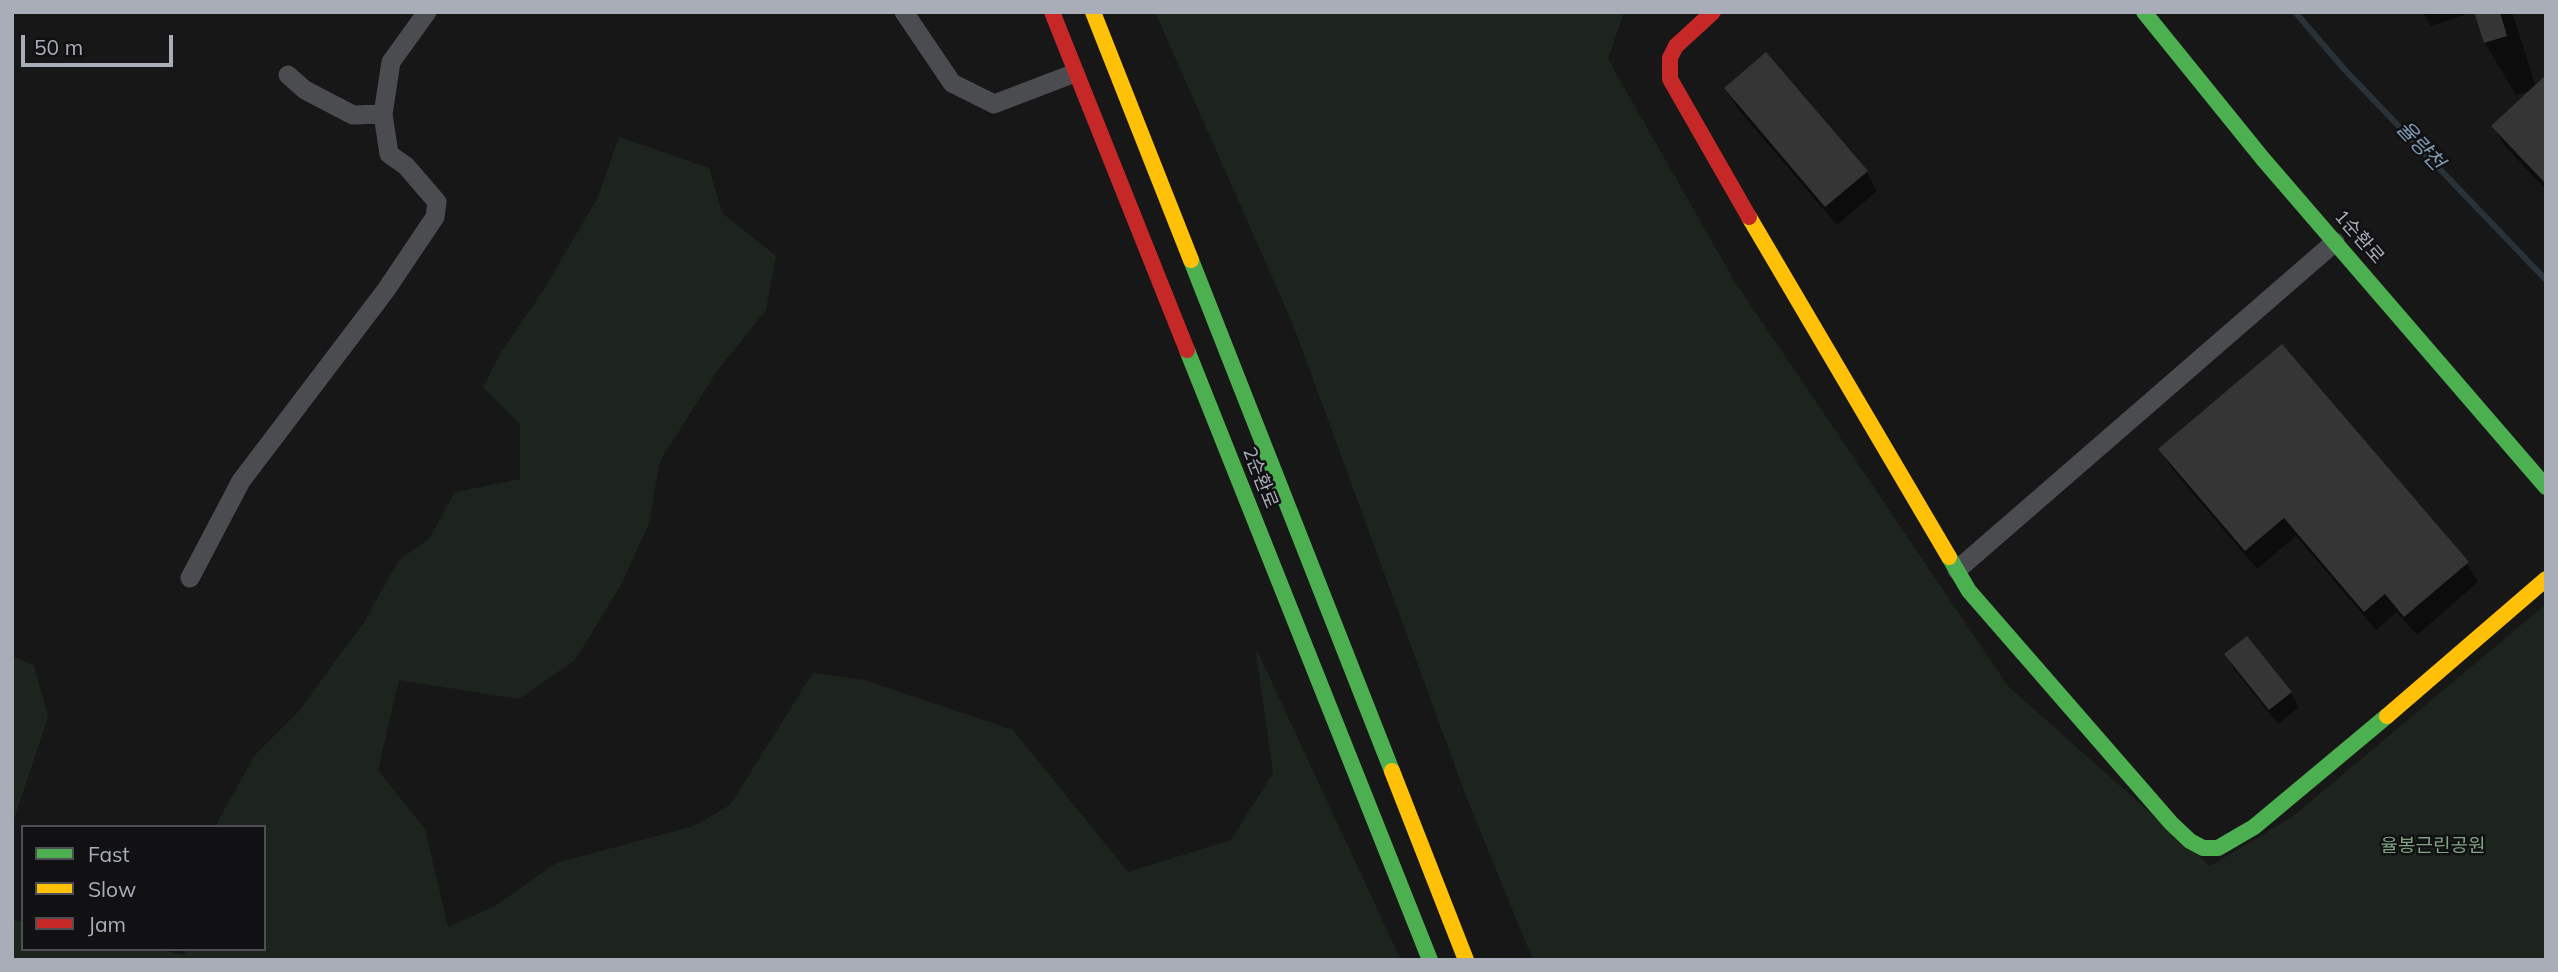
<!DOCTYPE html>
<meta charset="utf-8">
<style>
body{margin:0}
#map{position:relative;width:2558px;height:972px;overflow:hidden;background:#171717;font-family:Mulish,sans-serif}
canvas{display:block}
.frame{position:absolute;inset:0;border:14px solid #a8adb8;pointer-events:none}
.legend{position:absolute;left:21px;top:825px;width:245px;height:126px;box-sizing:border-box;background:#111113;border:2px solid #4d4f55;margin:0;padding:9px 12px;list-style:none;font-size:21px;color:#a8adb8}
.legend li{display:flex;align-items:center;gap:14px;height:35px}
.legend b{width:35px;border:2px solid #4d4f55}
.scale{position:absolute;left:21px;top:35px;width:152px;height:32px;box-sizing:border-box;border:4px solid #a8adb8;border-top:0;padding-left:9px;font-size:21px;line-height:24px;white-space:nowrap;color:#a8adb8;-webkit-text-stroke:5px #111113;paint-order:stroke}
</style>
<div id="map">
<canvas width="2558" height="972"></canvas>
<div class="frame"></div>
<ul class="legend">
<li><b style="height:9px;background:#4caf50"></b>Fast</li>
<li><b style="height:9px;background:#ffc107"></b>Slow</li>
<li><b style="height:9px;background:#c62828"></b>Jam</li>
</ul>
<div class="scale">50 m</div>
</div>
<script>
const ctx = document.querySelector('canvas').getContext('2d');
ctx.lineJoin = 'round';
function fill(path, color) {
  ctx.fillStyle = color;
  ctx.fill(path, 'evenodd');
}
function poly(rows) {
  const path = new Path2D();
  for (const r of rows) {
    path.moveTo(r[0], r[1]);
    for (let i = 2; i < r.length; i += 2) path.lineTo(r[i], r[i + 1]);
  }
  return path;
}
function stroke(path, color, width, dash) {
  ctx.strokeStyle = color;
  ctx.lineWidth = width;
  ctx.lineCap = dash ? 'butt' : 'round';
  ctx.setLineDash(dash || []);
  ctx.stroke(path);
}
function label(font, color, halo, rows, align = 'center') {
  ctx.font = font + ' Mulish,"Noto Sans KR",sans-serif';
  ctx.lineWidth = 5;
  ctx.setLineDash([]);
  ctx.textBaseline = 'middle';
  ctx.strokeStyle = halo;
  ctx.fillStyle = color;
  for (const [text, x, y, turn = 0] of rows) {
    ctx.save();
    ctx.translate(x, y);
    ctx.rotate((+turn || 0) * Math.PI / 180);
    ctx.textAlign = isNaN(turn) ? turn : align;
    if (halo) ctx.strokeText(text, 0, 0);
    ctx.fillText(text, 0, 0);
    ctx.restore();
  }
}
fill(poly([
 [1155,12,1624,12,1608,59,1735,282,2008,686,2210,866,2292,817,2546,604,2546,960,1533,960,1469,804,1292,322],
 [619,137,709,168,722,213,776,256,766,310,717,371,660,461,649,523,621,585,575,660,519,699,399,680,378,770,425,829,448,927,495,906,556,863,694,826,730,805,813,673,865,680,1013,730,1128,872,1231,840,1273,773,1255,646,1401,960,12,960,12,920,23,921,23,949,157,949,184,955,187,949,264,949,264,827,215,827,254,756,299,711,364,622,399,560,429,539,455,492,520,479,520,424,483,387,502,351,543,291,598,197],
 [12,656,34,665,48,717,12,825]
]), '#1d241e');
fill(poly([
 [2423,12,2473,12,2431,26],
 [2476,12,2512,12,2536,87,2546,78,2546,190,2505,146,2494,127,2533,90,2516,95,2485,43],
 [1726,88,1866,172,1877,191,1837,225,1737,108],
 [2161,450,2467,563,2478,582,2417,635,2397,612,2376,630,2296,536,2257,569,2172,469],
 [2226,655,2291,693,2299,707,2278,724,2234,669]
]), '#0007');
stroke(poly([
 [2295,12,2345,70,2546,280]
]), '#2a3239', 6);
fill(poly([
 [2474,12,2500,12,2507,36,2484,43],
 [1766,52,1868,171,1825,207,1724,88],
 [2546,75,2546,184,2491,126],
 [2282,344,2469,562,2404,617,2385,594,2364,612,2284,518,2245,551,2158,449],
 [2247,636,2292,692,2269,710,2224,654]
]), '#353536');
stroke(poly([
 [904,12,952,83,994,104,1075,73],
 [288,75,305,90,353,115,383,114],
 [1957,570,2335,242],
 [190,578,241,481,386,290,435,217,437,202,406,166,389,154,383,114,391,62,427,12]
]), '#4b4c50', 19);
stroke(poly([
 [2144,12,2263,159,2546,487],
 [1191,260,1392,771],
 [1187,350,1430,960],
 [1949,557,1969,591,2171,823,2190,841,2203,848,2218,848,2254,827,2387,716]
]), '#4caf50', 16);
stroke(poly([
 [1093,12,1191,260],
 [1749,217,1949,557],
 [2387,716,2546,579],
 [1392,771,1466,960]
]), '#ffc107', 16);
stroke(poly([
 [1052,12,1187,350],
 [1713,12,1676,46,1670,58,1670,79,1749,217]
]), '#c62828', 16);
label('19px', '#a8adb8', '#111113', [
 ["1순환로",2359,237,49],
 ["2순환로",1260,478,68]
]);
label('19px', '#7fa381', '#111113', [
 ["율봉근린공원",2433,846]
]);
label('italic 21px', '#7f9bb3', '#111113', [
 ["율량천",2420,146,47]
]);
</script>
